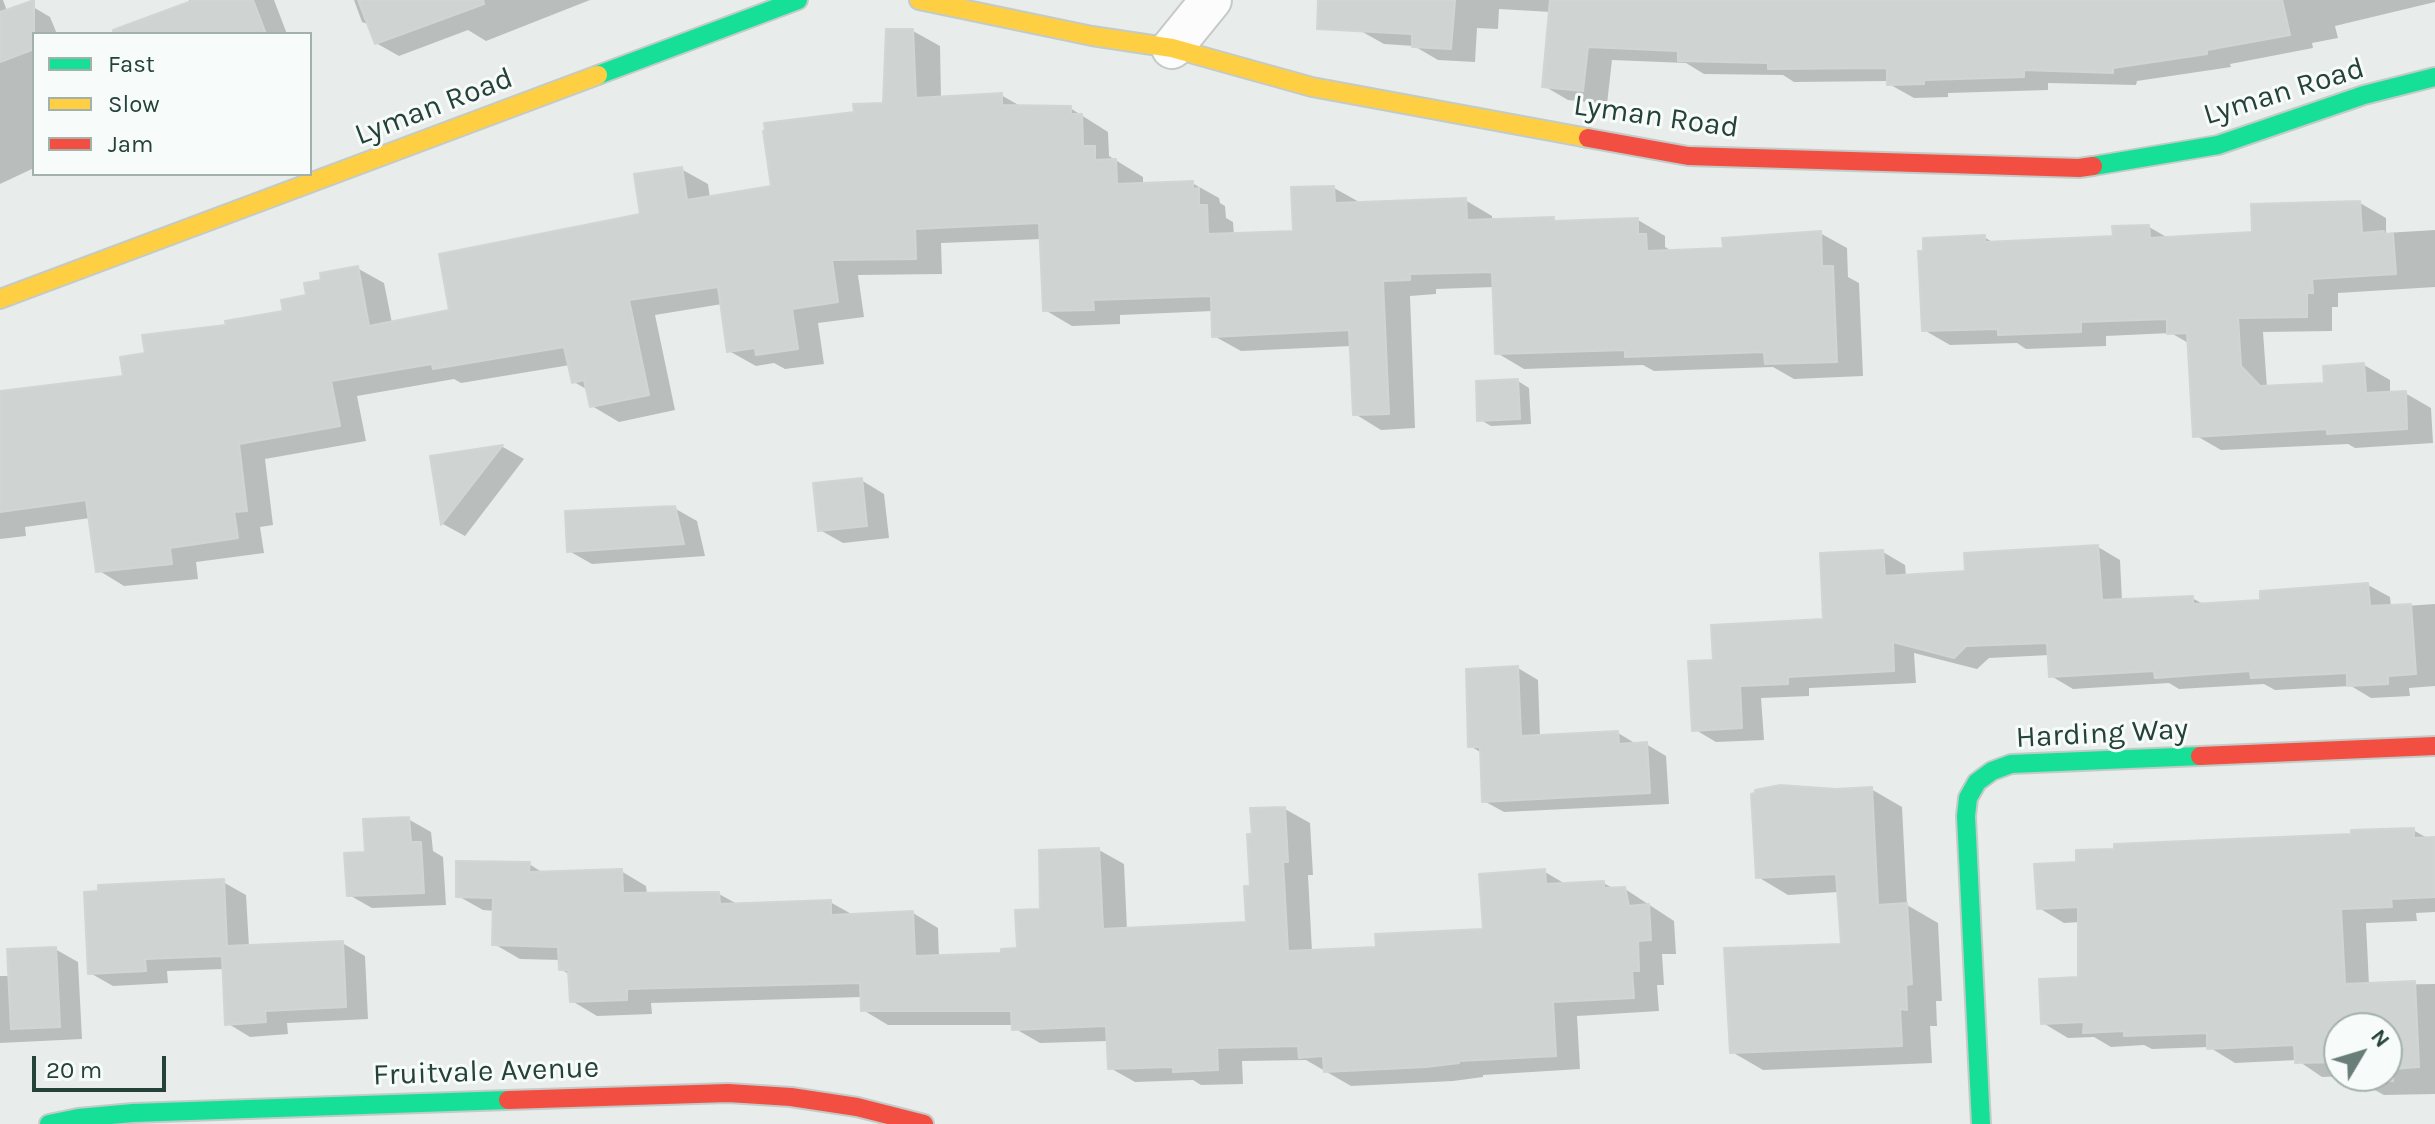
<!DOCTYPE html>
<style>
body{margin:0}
#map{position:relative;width:2435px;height:1124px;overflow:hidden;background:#e8edeb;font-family:Karla,sans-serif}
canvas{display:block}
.legend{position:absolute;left:32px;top:32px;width:280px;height:144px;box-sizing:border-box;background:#f7fbf9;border:2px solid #a3b1ad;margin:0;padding:10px 14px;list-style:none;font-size:24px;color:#24423a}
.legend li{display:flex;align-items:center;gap:16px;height:40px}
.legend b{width:40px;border:2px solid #a3b1ad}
.north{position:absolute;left:2323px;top:1012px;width:80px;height:80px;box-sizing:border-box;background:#f7fbf9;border:2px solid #a3b1ad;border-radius:50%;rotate:52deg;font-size:22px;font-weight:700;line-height:32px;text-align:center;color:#24423a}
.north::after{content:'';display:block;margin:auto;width:28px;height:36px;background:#697e78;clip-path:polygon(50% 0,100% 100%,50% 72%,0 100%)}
.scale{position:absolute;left:32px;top:1056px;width:134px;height:36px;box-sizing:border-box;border:4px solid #24423a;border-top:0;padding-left:10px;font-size:24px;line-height:28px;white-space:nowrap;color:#24423a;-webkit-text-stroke:6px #f7fbf9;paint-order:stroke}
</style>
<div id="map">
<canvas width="2435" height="1124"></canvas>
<ul class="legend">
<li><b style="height:10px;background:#16e098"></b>Fast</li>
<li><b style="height:10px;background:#ffcf43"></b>Slow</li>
<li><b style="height:10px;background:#f24e42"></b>Jam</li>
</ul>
<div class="north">N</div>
<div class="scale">20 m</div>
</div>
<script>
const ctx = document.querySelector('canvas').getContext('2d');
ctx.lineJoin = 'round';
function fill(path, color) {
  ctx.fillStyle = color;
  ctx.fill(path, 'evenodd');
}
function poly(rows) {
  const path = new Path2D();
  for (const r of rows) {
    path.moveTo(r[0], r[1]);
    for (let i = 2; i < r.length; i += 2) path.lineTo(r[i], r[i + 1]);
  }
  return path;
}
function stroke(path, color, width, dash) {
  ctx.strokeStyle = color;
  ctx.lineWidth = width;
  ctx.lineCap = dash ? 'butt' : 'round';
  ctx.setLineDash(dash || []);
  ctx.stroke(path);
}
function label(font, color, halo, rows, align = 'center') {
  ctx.font = font + ' Karla,sans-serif';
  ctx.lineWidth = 6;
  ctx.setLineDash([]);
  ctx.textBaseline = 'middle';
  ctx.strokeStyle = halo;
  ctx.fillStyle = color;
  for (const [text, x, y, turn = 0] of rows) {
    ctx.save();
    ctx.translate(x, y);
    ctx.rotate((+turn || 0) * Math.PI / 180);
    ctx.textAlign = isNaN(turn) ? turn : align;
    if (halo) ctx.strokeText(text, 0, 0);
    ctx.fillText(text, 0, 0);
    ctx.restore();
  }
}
fill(poly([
 [0,0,3,0,7,11,28,4,50,17,57,34,34,34,34,168,0,184],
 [189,0,274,0,287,34,108,34,190,3],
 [354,0,590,0,486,41,468,30,399,56,376,43,370,25,362,22],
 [1340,0,2435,0,2435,2,2335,26,2338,38,2312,43,2313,48,2230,64,2231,67,2137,81,2136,85,2048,83,2048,90,1948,93,1948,97,1914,98,1889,84,1889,81,1794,82,1783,75,1704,74,1686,63,1612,60,1607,104,1568,100,1544,86,1551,12,1499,9,1498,29,1477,28,1475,62,1438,60,1414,46,1384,44,1359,30],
 [913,31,940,46,941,99,1001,95,1022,107,1070,108,1108,132,1109,156,1143,177,1143,185,1192,183,1219,198,1220,203,1225,206,1226,218,1233,222,1234,235,1295,233,1334,188,1361,203,1465,200,1492,216,1492,221,1638,220,1665,236,1665,247,1672,251,1725,250,1820,233,1847,248,1848,277,1859,283,1863,376,1794,379,1773,367,1654,371,1643,365,1524,369,1497,353,1495,287,1436,289,1436,294,1410,296,1415,428,1381,430,1355,414,1351,346,1241,351,1214,336,1213,311,1120,315,1120,324,1072,326,1045,310,1042,239,941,243,942,274,858,275,864,317,818,323,824,364,785,369,774,363,756,366,729,351,722,304,655,315,675,410,619,422,592,406,588,390,574,382,570,365,461,383,454,379,357,396,366,441,265,459,273,525,260,527,264,553,196,562,198,579,124,586,98,570,90,518,25,527,26,536,0,539,0,406,125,377,147,355,229,326,285,313,309,297,323,282,357,268,384,283,392,323,451,311,642,216,681,169,708,184,710,198,773,188,856,113,885,105],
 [2360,203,2386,218,2386,233,2435,230,2435,287,2338,293,2338,307,2332,307,2332,331,2263,332,2267,388,2326,385,2364,365,2390,380,2390,394,2405,393,2431,408,2433,443,2355,448,2348,444,2221,450,2195,435,2190,344,2171,333,2106,336,2106,346,2026,349,2017,343,1950,345,1924,330,1984,237,1994,243,2115,238,2149,227,2170,239,2254,234],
 [1518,381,1529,388,1531,424,1491,426,1479,419],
 [503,447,524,459,465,536,443,524,433,458],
 [861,480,884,494,889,538,843,543,820,530],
 [674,508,697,521,705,556,592,564,569,551],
 [2098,547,2120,560,2122,601,2192,598,2205,605,2262,602,2368,585,2390,597,2391,607,2435,604,2435,686,2409,688,2410,696,2371,698,2351,686,2275,690,2264,684,2179,689,2169,683,2073,689,2051,676,2050,655,1989,658,1977,669,1914,653,1916,683,1809,688,1809,696,1761,698,1764,740,1716,742,1694,729,1715,662,1826,621,1883,552,1905,565,1906,577,1967,573],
 [1518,668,1538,680,1540,737,1618,733,1638,745,1646,744,1666,756,1669,804,1504,812,1484,801,1482,753,1470,746],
 [1871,789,1902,807,1907,905,1938,923,1942,1001,1936,1001,1937,1026,1930,1026,1932,1063,1763,1070,1732,1052,1843,946,1839,892,1788,895,1758,877,1836,791],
 [1285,809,1310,823,1313,875,1308,875,1312,952,1378,949,1485,930,1545,872,1567,885,1603,883,1615,889,1625,889,1674,921,1676,954,1662,954,1664,985,1657,985,1659,1011,1577,1016,1580,1069,1483,1075,1483,1077,1453,1081,1351,1086,1306,1060,1242,1061,1243,1084,1201,1085,1193,1080,1135,1082,1110,1068,1109,1041,1040,1043,1014,1028,1014,1025,888,1025,863,1010,862,997,651,1003,652,1014,597,1016,572,1001,570,975,561,969,561,960,520,959,494,944,495,911,483,910,458,896,529,864,545,874,621,871,646,886,647,894,719,894,739,905,830,902,855,916,913,913,938,928,939,957,1003,955,1019,950,1042,911,1099,850,1124,864,1127,930,1248,924,1254,835],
 [408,819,431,832,433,851,443,857,446,905,372,908,349,895,367,854],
 [2413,830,2429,839,2435,839,2435,912,2416,913,2417,921,2366,923,2369,985,2435,984,2435,1094,2384,1095,2358,1081,2358,1076,2387,1076,2387,1028,2339,1028,2339,1076,2346,1076,2322,1077,2297,1060,2235,1063,2209,1047,2152,1049,2144,1045,2111,1047,2094,1037,2068,1038,2043,1023,2080,979,2080,922,2064,923,2039,908,2353,836],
 [223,882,246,895,249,947,342,943,365,956,368,1019,287,1023,288,1034,250,1037,227,1023,224,969,167,971,168,983,113,986,90,973],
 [55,949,78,962,82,1039,0,1043,0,976,11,976]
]), '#0003');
const building = poly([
 [34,0,34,49,0,62,0,12,34,0],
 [194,0,253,0,266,34,113,34,113,30,194,0],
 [358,0,483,0,484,4,375,44,358,0],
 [1318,0,1455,0,1451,49,1412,47,1412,34,1317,29,1318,0],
 [1550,0,2282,0,2290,35,2207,50,2207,54,2113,68,2113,73,2024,70,2024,77,1924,80,1924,84,1887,85,1887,68,1768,69,1768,63,1678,61,1678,51,1588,47,1583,91,1542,87,1550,0],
 [886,29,913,29,916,98,1002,93,1002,105,1071,106,1071,114,1082,114,1083,146,1095,146,1095,160,1116,159,1117,184,1193,181,1193,189,1199,188,1199,205,1207,205,1208,234,1293,231,1291,187,1334,186,1335,203,1466,198,1467,220,1554,217,1554,221,1638,218,1638,234,1646,234,1647,251,1723,248,1722,238,1821,231,1822,266,1833,266,1837,362,1765,364,1764,352,1625,357,1625,350,1495,354,1492,272,1410,274,1410,280,1383,281,1389,414,1353,415,1349,330,1212,337,1211,296,1093,300,1094,310,1043,311,1039,223,915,229,916,259,832,260,838,302,792,309,798,349,756,355,755,348,727,352,718,287,629,300,649,395,590,407,584,380,572,383,564,347,433,369,432,364,331,381,340,426,239,444,247,511,234,512,238,538,170,548,172,564,96,572,86,500,0,512,0,391,123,376,120,357,145,353,142,335,226,325,225,321,283,311,281,300,306,295,304,283,321,280,320,273,358,266,369,326,449,310,439,254,640,214,634,174,682,167,687,200,771,186,763,131,765,131,764,123,854,112,853,104,883,103,886,29],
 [2360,201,2362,233,2384,231,2384,234,2393,234,2396,274,2312,279,2313,293,2307,293,2307,317,2238,318,2241,366,2260,386,2324,383,2323,366,2364,363,2366,393,2406,391,2407,429,2327,434,2327,429,2193,437,2187,333,2167,334,2167,319,2081,322,2081,332,1998,335,1998,329,1922,331,1918,251,1923,251,1923,238,1985,235,1985,242,2113,236,2112,226,2149,225,2150,238,2252,232,2251,204,2360,201],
 [1518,379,1520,419,1477,421,1476,381,1518,379],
 [503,445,441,525,430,456,503,445],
 [862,478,867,526,818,531,813,483,862,478],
 [675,506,684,544,567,552,565,511,675,506],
 [2098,545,2102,600,2193,596,2193,604,2260,600,2260,591,2368,583,2370,606,2411,604,2416,674,2388,676,2388,684,2347,686,2347,673,2251,678,2250,671,2155,678,2154,671,2049,677,2047,643,1966,646,1954,658,1893,642,1894,671,1788,677,1788,684,1740,686,1742,728,1692,731,1688,661,1713,660,1711,625,1823,619,1820,553,1883,550,1885,576,1965,571,1964,553,2098,545],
 [1518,666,1521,736,1618,731,1619,744,1647,742,1650,793,1482,802,1480,747,1468,747,1466,669,1518,666],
 [1780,785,1836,789,1872,787,1878,905,1907,903,1912,984,1906,985,1907,1010,1900,1009,1902,1046,1730,1053,1724,948,1841,944,1836,874,1756,878,1751,794,1755,793,1755,790,1780,785],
 [1285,807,1288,862,1283,862,1288,951,1376,947,1375,934,1483,929,1479,874,1545,869,1546,884,1604,881,1604,888,1625,887,1629,906,1649,904,1651,940,1638,941,1639,971,1632,971,1634,998,1553,1002,1556,1056,1459,1061,1459,1063,1426,1067,1324,1072,1323,1056,1299,1058,1298,1046,1217,1048,1218,1070,1173,1072,1173,1067,1108,1069,1106,1026,1012,1030,1011,1011,861,1011,860,983,627,989,627,1000,570,1002,568,970,559,970,558,947,492,945,493,898,456,897,456,861,530,862,529,872,622,869,623,893,719,892,720,904,831,900,831,915,913,911,915,956,1001,953,1001,949,1017,948,1015,910,1040,909,1039,850,1099,848,1103,929,1246,922,1244,886,1250,886,1247,834,1252,834,1250,808,1285,807],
 [409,817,411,842,421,842,424,893,347,896,344,853,365,852,363,819,409,817],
 [2414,828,2414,838,2435,837,2435,897,2391,899,2392,907,2341,909,2345,984,2415,981,2419,1067,2392,1069,2393,1081,2356,1082,2356,1076,2387,1076,2387,1028,2339,1028,2339,1062,2295,1063,2294,1045,2207,1049,2207,1033,2124,1036,2124,1031,2083,1033,2084,1022,2041,1024,2039,979,2078,977,2078,907,2037,909,2034,864,2076,862,2076,850,2114,849,2114,844,2351,834,2351,830,2414,828],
 [224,879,227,946,343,941,346,1007,265,1011,266,1022,225,1025,222,956,145,959,146,971,88,974,84,892,98,891,98,885,224,879],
 [56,947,60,1027,11,1029,7,949,56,947]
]);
fill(building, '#cfd4d2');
stroke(building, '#d1d6d4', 2);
const street = poly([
 [1172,48,1211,0]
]);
const fast = poly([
 [598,75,798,0],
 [2093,166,2218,145,2364,95,2435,77],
 [49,1124,78,1118,133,1113,508,1100],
 [1981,1124,1966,816,1968,798,1977,782,1992,771,2011,764,2200,756]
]);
const slow = poly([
 [919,0,1092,36,1172,48,1312,87,1588,138],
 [0,299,598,75]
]);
const jam = poly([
 [1588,138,1688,156,2079,168,2093,166],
 [2200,756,2435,746],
 [508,1100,728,1093,791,1097,857,1107,924,1124]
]);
stroke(street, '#c5cac8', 44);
stroke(fast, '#c3cbc8', 22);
stroke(slow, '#c3cbc8', 22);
stroke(jam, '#c3cbc8', 22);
stroke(street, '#fcfcfc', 40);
stroke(fast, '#16e098', 18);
stroke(slow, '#ffcf43', 18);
stroke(jam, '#f24e42', 18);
label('30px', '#24423a', '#f7fbf9', [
 ["Lyman Road",2284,92,-17],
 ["Lyman Road",434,107,-21],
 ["Lyman Road",1656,117,8],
 ["Harding Way",2102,734,-3],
 ["Fruitvale Avenue",486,1072,-2]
]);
</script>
